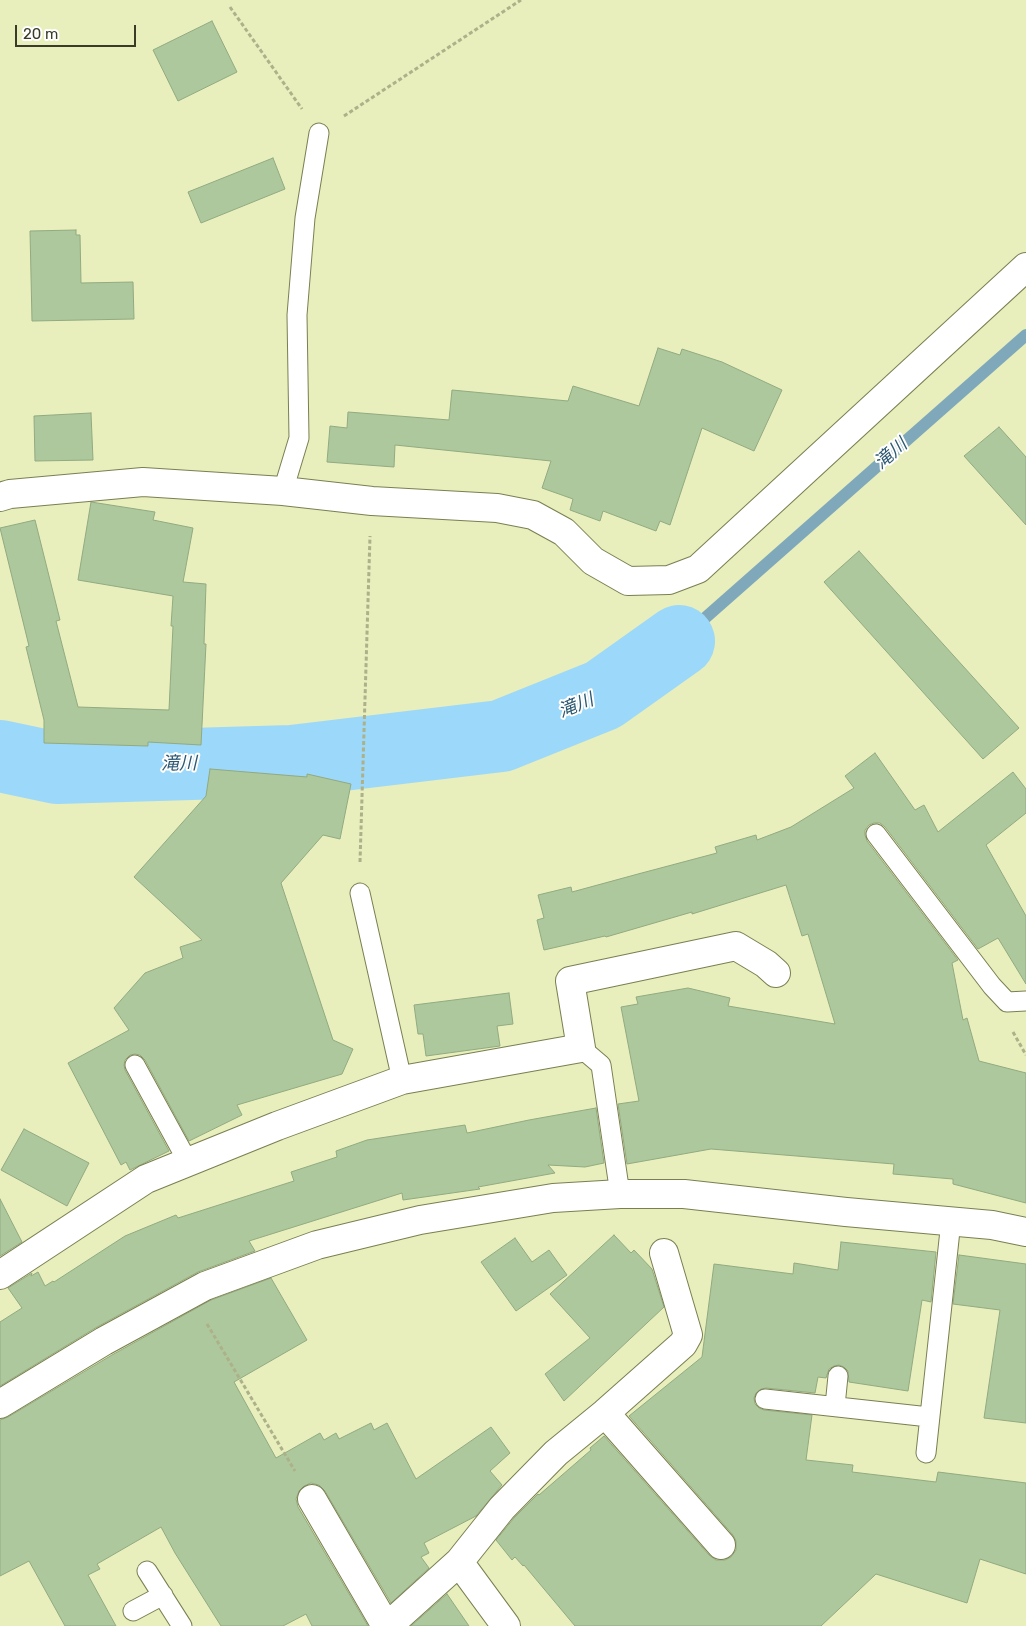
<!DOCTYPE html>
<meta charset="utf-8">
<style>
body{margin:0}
#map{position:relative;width:1026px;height:1626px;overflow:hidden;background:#e8eebc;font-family:Rubik,sans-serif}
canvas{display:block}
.scale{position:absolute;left:15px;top:25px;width:121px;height:22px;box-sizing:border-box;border:2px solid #3a3c28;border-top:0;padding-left:6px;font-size:15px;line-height:18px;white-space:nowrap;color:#3a3c28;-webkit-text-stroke:4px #fff;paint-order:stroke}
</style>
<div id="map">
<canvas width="1026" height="1626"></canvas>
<div class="scale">20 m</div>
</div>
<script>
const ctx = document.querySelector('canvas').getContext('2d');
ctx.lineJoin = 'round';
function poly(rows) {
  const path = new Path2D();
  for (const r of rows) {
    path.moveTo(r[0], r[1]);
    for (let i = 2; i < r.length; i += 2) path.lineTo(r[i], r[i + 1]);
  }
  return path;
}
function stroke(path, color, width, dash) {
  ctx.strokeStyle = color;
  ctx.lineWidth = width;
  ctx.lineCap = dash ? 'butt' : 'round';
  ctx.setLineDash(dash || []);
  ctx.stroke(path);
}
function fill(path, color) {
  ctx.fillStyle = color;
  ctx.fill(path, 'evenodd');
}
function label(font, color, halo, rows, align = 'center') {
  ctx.font = font + ' Rubik,"Noto Sans JP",sans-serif';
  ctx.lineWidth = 4;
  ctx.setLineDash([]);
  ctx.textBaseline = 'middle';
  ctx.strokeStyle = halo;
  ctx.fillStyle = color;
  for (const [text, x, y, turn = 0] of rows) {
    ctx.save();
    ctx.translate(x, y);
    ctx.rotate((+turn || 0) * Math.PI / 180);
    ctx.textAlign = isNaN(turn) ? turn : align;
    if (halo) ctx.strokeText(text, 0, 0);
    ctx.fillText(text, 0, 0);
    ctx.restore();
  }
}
stroke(poly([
 [679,641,1026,335]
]), '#7fa9ba', 12);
stroke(poly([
 [0,756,57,768,292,761,501,736,603,695,679,641]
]), '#9cd8f9', 72);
const building = poly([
 [212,21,237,72,178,101,153,50,212,21],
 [273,158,285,189,201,223,188,192,273,158],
 [76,230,76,235,80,235,81,283,133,282,134,319,32,321,30,231,76,230],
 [658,348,680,355,682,349,722,362,782,390,754,451,702,428,670,525,660,521,656,531,603,511,600,521,570,510,573,499,542,488,551,461,395,445,394,467,327,462,330,426,347,428,348,412,449,420,452,390,568,401,573,386,639,406,658,348],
 [91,413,93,460,35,461,34,416,91,413],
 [999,427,1026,457,1026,525,964,456,999,427],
 [91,502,155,512,153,520,193,528,183,582,206,584,204,644,206,644,201,745,148,742,148,746,44,743,44,720,26,647,29,646,0,528,35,520,60,620,56,621,78,707,169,710,173,626,171,626,173,596,78,580,91,502],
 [859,551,1019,728,983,759,824,582,859,551],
 [875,753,915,810,924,805,938,832,1013,772,1026,789,1026,813,986,845,1026,916,1026,984,998,938,978,949,885,827,880,823,874,823,869,825,865,830,865,835,867,841,958,960,952,963,963,1020,967,1018,979,1061,1026,1073,1026,1203,953,1184,953,1179,893,1174,894,1164,711,1149,627,1164,618,1104,639,1101,621,1007,638,1004,636,997,688,988,730,998,728,1006,835,1024,808,934,802,936,786,885,692,914,692,912,606,937,605,936,544,950,537,920,544,918,538,895,571,887,572,892,638,874,717,853,715,847,756,835,757,840,791,827,854,788,845,776,875,753],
 [210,769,307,777,307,774,351,784,340,839,323,835,281,883,333,1040,353,1049,342,1074,237,1105,242,1115,189,1141,145,1060,140,1055,135,1054,130,1055,125,1060,124,1065,125,1070,169,1151,130,1170,126,1162,121,1165,68,1063,129,1030,114,1008,145,973,183,958,180,947,202,940,134,877,206,796,210,769],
 [509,993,513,1024,497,1026,500,1046,426,1056,423,1034,418,1034,414,1005,509,993],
 [596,1108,604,1163,585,1167,548,1165,555,1173,478,1187,480,1189,403,1200,402,1193,249,1241,255,1251,198,1272,97,1327,0,1386,0,1322,22,1308,8,1288,32,1273,31,1276,38,1272,45,1286,53,1281,54,1282,125,1236,176,1215,178,1218,294,1181,291,1172,337,1157,336,1151,367,1140,465,1125,467,1133,529,1120,596,1108],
 [24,1129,89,1163,67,1206,1,1170,24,1129],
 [0,1199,22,1242,0,1256,0,1199],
 [614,1235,631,1253,634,1250,652,1269,664,1307,564,1401,545,1374,590,1338,550,1294,614,1235],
 [515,1238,532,1262,549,1250,567,1275,516,1311,481,1262,515,1238],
 [841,1242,936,1252,931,1302,922,1300,908,1391,849,1382,848,1371,844,1367,839,1365,834,1366,829,1369,826,1378,818,1377,815,1393,766,1388,761,1389,756,1393,754,1398,755,1404,759,1408,764,1410,812,1415,806,1460,853,1465,852,1472,936,1482,938,1472,1026,1483,1026,1574,980,1559,967,1603,876,1574,821,1626,575,1626,524,1565,523,1566,515,1557,512,1560,496,1540,514,1518,538,1494,539,1495,591,1450,590,1448,604,1436,709,1555,716,1560,725,1560,731,1557,736,1550,736,1541,733,1535,629,1416,702,1357,714,1264,793,1274,794,1263,838,1270,841,1242],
 [959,1255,1026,1264,1026,1423,984,1418,1000,1310,953,1304,959,1255],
 [271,1278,307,1340,234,1382,276,1458,320,1433,324,1440,336,1433,339,1439,371,1423,374,1430,387,1423,416,1479,491,1427,510,1453,490,1471,502,1485,476,1516,424,1543,429,1553,421,1557,429,1568,391,1603,325,1491,319,1485,311,1483,304,1486,299,1491,296,1499,298,1507,368,1626,312,1626,306,1614,283,1626,221,1626,175,1553,161,1527,97,1564,100,1569,88,1575,116,1626,65,1626,29,1561,0,1576,0,1420,8,1417,112,1355,211,1300,271,1278],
 [447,1594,469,1626,411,1626,447,1594]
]);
fill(building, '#aec89d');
stroke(building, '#91aa80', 1);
const service = poly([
 [283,491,299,438,297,315,305,218,319,133],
 [876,834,992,986,1007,1002,1026,1001],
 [360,893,402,1080],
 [581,1048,601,1065,620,1194],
 [135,1065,188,1162],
 [765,1399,929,1417],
 [835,1406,838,1376],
 [926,1453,951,1221],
 [147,1571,182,1626],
 [133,1611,163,1595]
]);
const minor = poly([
 [0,497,10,494,143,482,283,491,372,501,497,508,533,515,564,532,593,561,628,581,669,580,698,569,1026,267],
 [0,1275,146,1179,277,1126,402,1080,581,1048,570,981,736,946,766,964,776,973],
 [0,1404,104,1341,205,1286,317,1245,420,1220,553,1198,620,1194,684,1194,846,1212,992,1225,1026,1232],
 [605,1413,721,1545],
 [312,1499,386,1626],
 [459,1562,506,1626],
 [388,1626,459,1562,502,1508,556,1453,605,1413,683,1344,688,1335,664,1253]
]);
stroke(service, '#7a7f51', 21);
stroke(minor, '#7a7f51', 30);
stroke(poly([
 [230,7,302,109],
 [344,116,521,0],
 [360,862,370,536],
 [1013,1032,1026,1055],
 [207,1324,295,1471]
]), '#acb189', 3, [4, 2.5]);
stroke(service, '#fff', 19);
stroke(minor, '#fff', 28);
label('italic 18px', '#2c5971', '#fff', [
 ["滝川",891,454,-41],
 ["滝川",576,706,-22],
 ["滝川",179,764,-1]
]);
</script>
